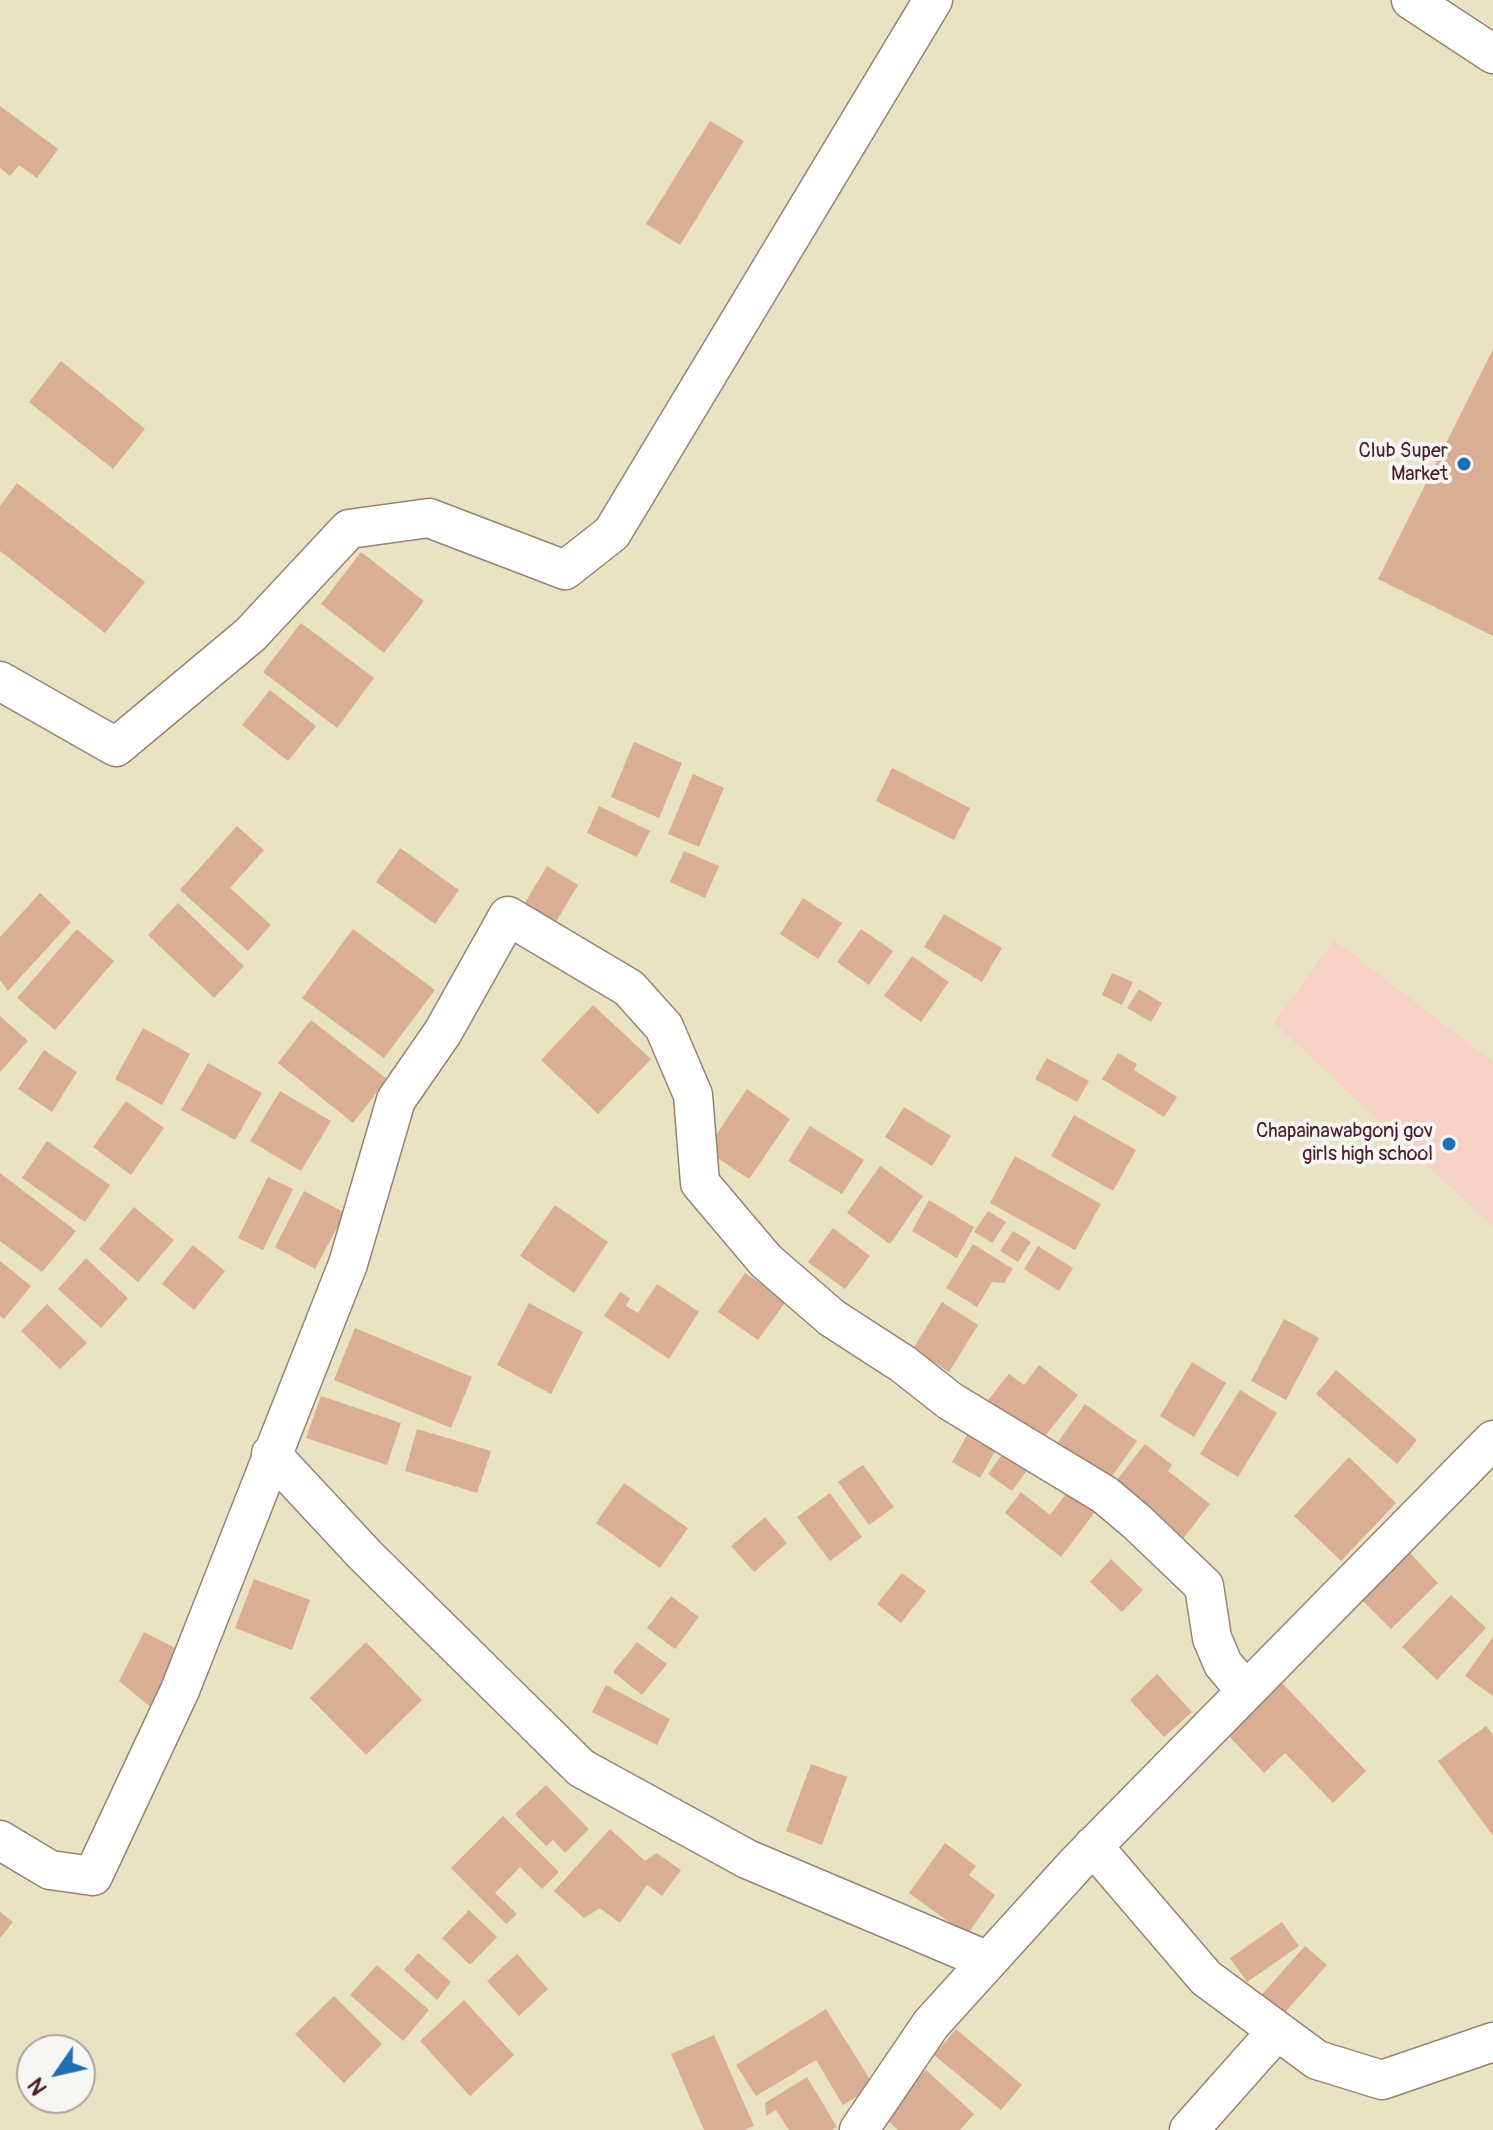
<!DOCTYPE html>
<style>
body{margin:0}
#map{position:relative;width:1493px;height:2130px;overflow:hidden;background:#eae3c3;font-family:Pangolin,sans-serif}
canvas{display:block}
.north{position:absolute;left:16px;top:2034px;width:80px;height:80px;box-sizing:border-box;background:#f6f6f2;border:2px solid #b1a0a2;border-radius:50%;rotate:236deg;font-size:22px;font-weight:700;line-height:32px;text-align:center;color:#4a1f2b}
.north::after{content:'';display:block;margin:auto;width:28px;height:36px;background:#1f6fb2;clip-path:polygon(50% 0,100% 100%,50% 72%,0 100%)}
</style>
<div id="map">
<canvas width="1493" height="2130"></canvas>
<div class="north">N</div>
</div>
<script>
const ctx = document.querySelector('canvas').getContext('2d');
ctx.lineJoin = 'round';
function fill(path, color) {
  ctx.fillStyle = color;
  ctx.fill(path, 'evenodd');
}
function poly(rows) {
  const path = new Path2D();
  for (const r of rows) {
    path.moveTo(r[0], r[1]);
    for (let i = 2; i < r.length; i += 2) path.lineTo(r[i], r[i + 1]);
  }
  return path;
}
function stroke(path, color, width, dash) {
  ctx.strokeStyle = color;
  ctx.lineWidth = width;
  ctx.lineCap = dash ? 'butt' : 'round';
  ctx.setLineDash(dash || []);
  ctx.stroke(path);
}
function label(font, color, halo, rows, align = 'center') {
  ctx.font = font + ' Pangolin,sans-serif';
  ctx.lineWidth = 8;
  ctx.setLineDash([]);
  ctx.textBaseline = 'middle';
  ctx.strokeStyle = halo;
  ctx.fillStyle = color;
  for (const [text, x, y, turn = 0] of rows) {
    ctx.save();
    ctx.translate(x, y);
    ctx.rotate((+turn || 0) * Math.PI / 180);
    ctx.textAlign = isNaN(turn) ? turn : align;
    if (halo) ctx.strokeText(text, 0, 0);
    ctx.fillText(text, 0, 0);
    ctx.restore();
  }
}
fill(poly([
 [1334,940,1493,1062,1493,1227,1274,1023]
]), '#f6d1c5');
fill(poly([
 [0,106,58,149,37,178,19,165,10,176,0,168],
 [710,121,744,141,680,245,646,224],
 [1493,349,1493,636,1378,579],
 [61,361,145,429,113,469,29,402],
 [17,483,145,582,105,633,0,551,0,506],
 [361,552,424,601,384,653,321,604],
 [301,623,374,678,337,728,263,672],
 [270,690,316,726,288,761,242,725],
 [634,742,682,763,659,818,611,797],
 [892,768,970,808,954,840,876,801],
 [693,774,724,788,699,847,668,834],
 [599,806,650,831,637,857,587,833],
 [237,826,264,850,230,888,271,925,248,951,180,890],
 [400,848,459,890,435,924,376,882],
 [684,851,719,866,705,898,670,882],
 [547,866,578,885,554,925,523,906],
 [40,893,71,922,8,991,0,980,0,937],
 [803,898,842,923,818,959,780,934],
 [178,903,244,966,214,998,148,935],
 [944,914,1002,948,982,982,924,947],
 [77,929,114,961,55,1030,17,998],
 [353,929,435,990,384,1058,302,998],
 [861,929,893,951,869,985,837,962],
 [912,956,949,982,921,1022,884,996],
 [1112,973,1133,982,1122,1005,1102,995],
 [1139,989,1162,1003,1151,1022,1127,1008],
 [593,1005,651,1059,598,1114,541,1060],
 [0,1016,28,1041,0,1072],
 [311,1020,387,1079,353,1123,278,1063],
 [143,1028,190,1054,162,1105,115,1079],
 [44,1050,77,1072,52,1112,18,1089],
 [1118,1053,1137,1064,1134,1070,1177,1097,1164,1117,1102,1079],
 [1047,1058,1089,1081,1077,1102,1035,1079],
 [208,1063,262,1093,235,1140,181,1110],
 [747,1089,790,1119,749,1179,706,1150],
 [280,1091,331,1121,301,1171,250,1141],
 [126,1101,164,1128,131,1175,93,1147],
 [904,1107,951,1136,932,1166,885,1137],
 [1074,1115,1136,1150,1113,1191,1051,1156],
 [810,1126,864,1160,842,1194,788,1161],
 [47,1141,110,1185,85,1222,22,1178],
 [1015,1156,1101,1204,1075,1250,990,1203],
 [880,1166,923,1196,890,1244,847,1213],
 [0,1173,76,1231,42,1272,0,1241],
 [268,1177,293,1189,263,1250,238,1238],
 [304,1191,345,1213,315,1269,275,1247],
 [929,1200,974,1227,957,1258,912,1231],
 [555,1205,608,1242,574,1293,520,1256],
 [134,1207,174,1240,138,1282,99,1249],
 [988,1211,1006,1222,992,1243,974,1232],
 [833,1228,870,1256,845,1289,808,1262],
 [1013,1231,1031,1242,1018,1262,1000,1251],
 [973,1244,1013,1269,1004,1283,992,1282,977,1307,946,1288],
 [193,1245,225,1271,194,1310,162,1284],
 [1038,1246,1073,1268,1059,1291,1024,1269],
 [86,1258,128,1298,101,1328,58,1289],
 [0,1261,31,1286,4,1319,0,1316],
 [745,1273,786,1301,758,1340,718,1312],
 [657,1284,699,1312,669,1359,604,1316,620,1292,630,1298,626,1306,638,1313],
 [942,1302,978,1325,949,1372,913,1349],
 [529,1303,583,1332,551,1394,497,1365],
 [47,1304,87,1343,60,1369,21,1331],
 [1284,1319,1319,1338,1286,1400,1251,1381],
 [355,1328,472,1377,451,1428,334,1380],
 [1192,1362,1226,1383,1194,1437,1160,1416],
 [1039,1365,1078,1395,1041,1441,988,1400,1009,1374,1024,1385],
 [1336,1370,1417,1440,1397,1464,1316,1394],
 [1240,1390,1277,1413,1238,1477,1200,1454],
 [321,1396,401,1423,387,1465,306,1438],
 [1085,1404,1137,1441,1105,1486,1053,1449],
 [973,1425,1001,1441,980,1478,952,1462],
 [417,1429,491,1451,477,1493,405,1471],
 [1145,1444,1172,1465,1168,1471,1210,1504,1175,1549,1106,1494],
 [1009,1445,1033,1462,1012,1491,988,1474],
 [1349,1457,1396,1503,1341,1561,1294,1516],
 [863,1465,894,1507,869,1525,838,1482],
 [624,1483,688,1528,660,1568,596,1523],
 [1070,1488,1097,1509,1061,1557,1005,1513,1021,1492,1050,1515],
 [830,1493,862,1537,830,1561,797,1517],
 [765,1517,787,1543,754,1572,731,1546],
 [1410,1553,1438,1583,1391,1629,1362,1600],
 [1111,1559,1143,1590,1122,1612,1090,1582],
 [902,1573,926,1591,901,1623,877,1604],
 [254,1579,310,1600,292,1650,235,1628],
 [1451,1595,1486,1628,1437,1680,1402,1647],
 [671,1596,699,1617,675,1649,647,1628],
 [144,1632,181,1651,153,1709,119,1681],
 [1493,1637,1493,1696,1465,1676],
 [366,1642,422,1700,366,1755,310,1698],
 [637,1642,667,1664,642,1695,613,1672],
 [1157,1674,1192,1712,1164,1737,1130,1700],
 [1281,1682,1366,1771,1333,1803,1285,1753,1264,1773,1227,1734],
 [606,1685,670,1719,657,1745,592,1712],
 [1486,1726,1493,1735,1493,1836,1438,1761],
 [811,1764,847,1777,822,1845,786,1831],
 [546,1785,589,1829,565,1853,553,1840,546,1846,515,1814],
 [503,1816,559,1872,542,1889,520,1867,495,1893,517,1914,506,1924,451,1868],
 [610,1829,645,1861,657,1853,681,1870,662,1896,647,1885,620,1923,600,1908,584,1918,554,1891],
 [945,1843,976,1866,969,1875,995,1895,967,1935,909,1893],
 [469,1910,497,1937,470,1965,442,1938],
 [0,1912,13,1922,0,1938],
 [1282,1922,1299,1946,1247,1982,1230,1958],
 [1305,1946,1327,1965,1280,2018,1258,1999],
 [418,1953,451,1982,437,2000,404,1970],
 [517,1954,548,1989,519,2016,487,1981],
 [377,1965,429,2010,403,2041,350,1995],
 [334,1996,382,2044,344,2083,295,2034],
 [464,2000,514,2055,470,2096,420,2041],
 [826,2009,874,2086,843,2105,816,2060,756,2096,736,2065],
 [956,2029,1022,2085,1001,2110,934,2055],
 [714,2035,754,2126,744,2130,704,2130,671,2054],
 [926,2070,974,2114,960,2130,898,2130,883,2116],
 [807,2077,837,2127,832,2130,789,2130,776,2110,766,2116,765,2103]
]), '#daad95');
const minor = poly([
 [1411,0,1493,54],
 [0,681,116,747,250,635,349,529,429,518,565,570,612,533,933,0],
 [271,1454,365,1555,581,1768,747,1859,988,1961],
 [0,1840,50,1870,93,1876,180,1690,348,1264,396,1100,443,1032,508,916,629,988,664,1027,693,1095,700,1183,766,1261,832,1318,903,1364,950,1401,1105,1495,1137,1522,1204,1586,1212,1638,1223,1664,1246,1691],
 [1093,1846,1206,1978,1317,2060,1382,2080,1493,2042],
 [859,2130,931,2024,1077,1863,1493,1440],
 [1189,2130,1277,2031]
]);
stroke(minor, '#9a8177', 41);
stroke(minor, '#fff', 38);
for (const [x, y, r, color] of [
 [1464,464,8,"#1f6fb2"],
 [1449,1144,8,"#1f6fb2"]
]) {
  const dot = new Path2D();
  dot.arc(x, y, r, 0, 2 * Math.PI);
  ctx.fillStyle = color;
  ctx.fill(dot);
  stroke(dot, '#f6f6f2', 3);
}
label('20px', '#4a1f2b', '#f6f6f2', [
 ["Club Super",1448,452],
 ["Market",1448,475],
 ["Chapainawabgonj gov",1433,1132],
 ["girls high school",1433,1155]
], 'right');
</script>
